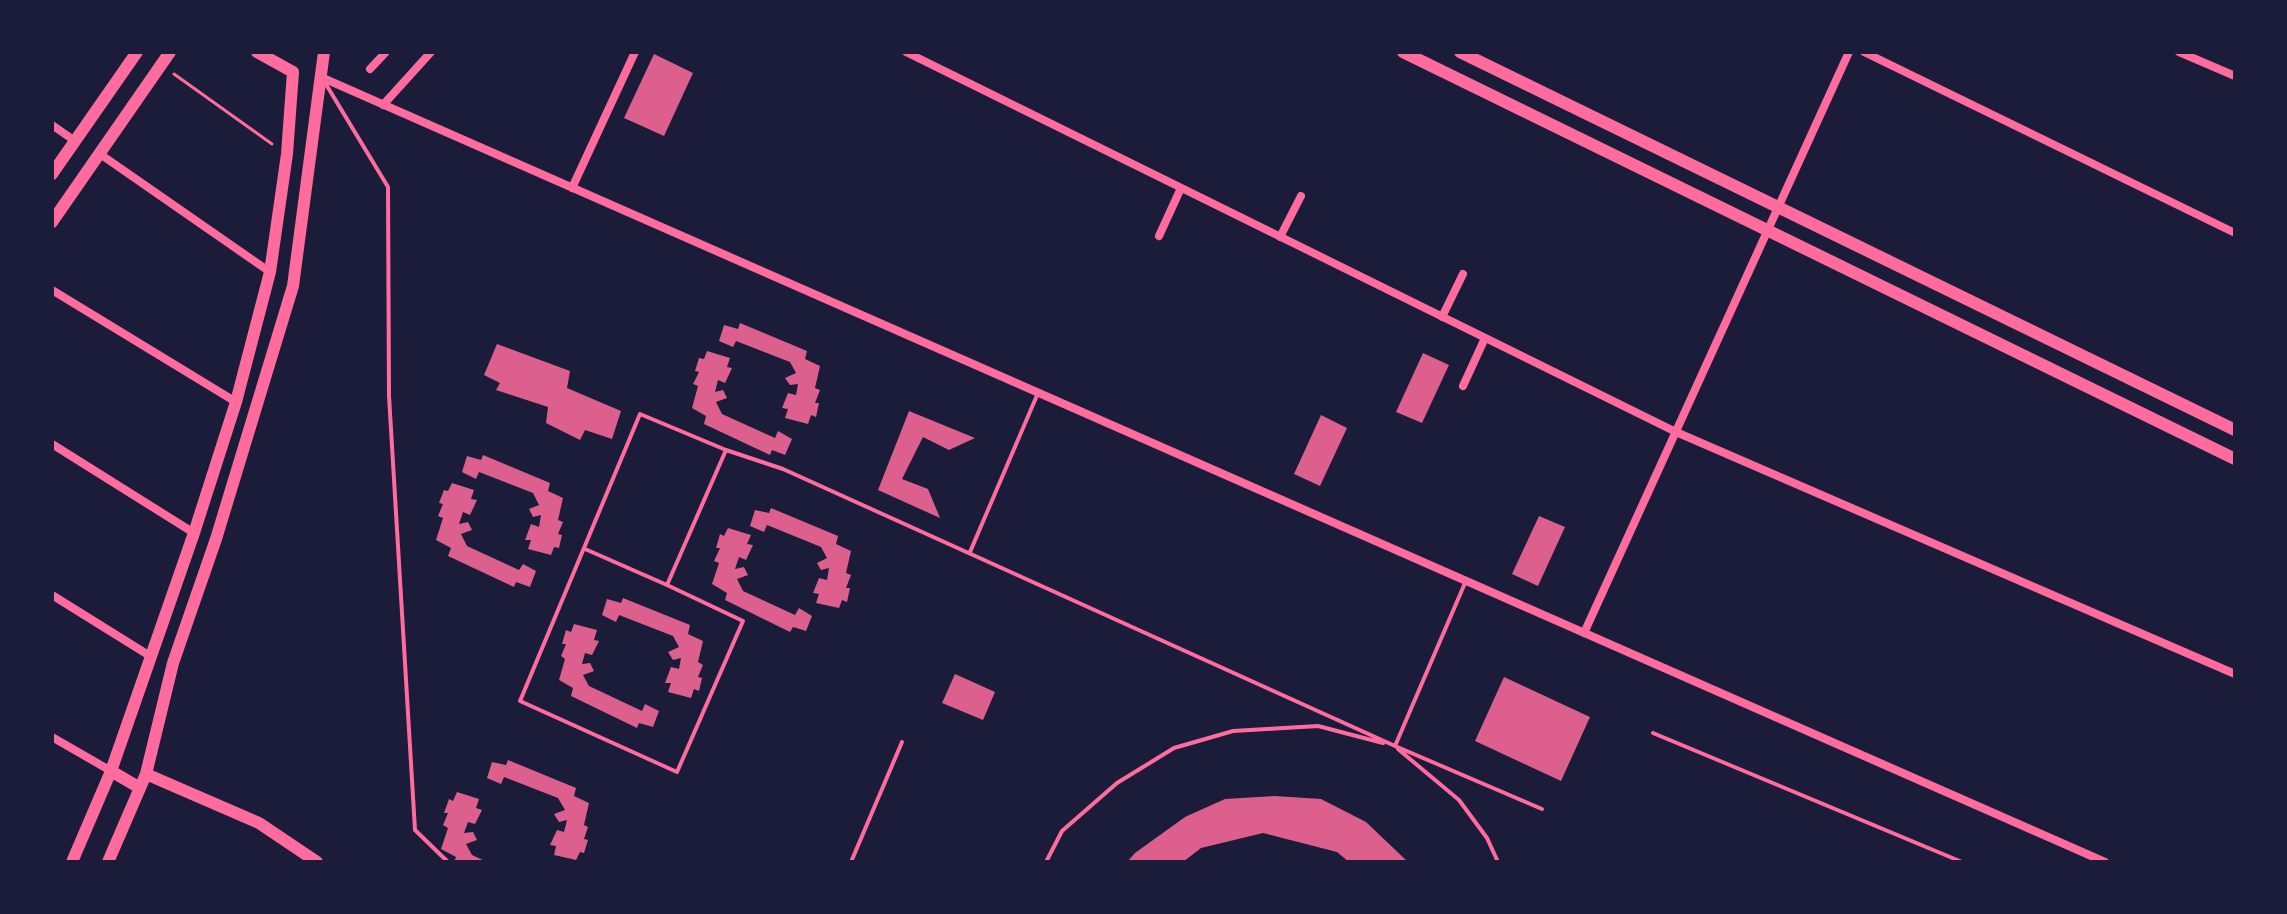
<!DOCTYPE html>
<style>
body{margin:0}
#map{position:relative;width:2287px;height:914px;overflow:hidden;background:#1b1b3a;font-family:Mulish,sans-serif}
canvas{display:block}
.frame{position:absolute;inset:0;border:54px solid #1b1b3a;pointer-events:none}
</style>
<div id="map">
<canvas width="2287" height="914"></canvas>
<div class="frame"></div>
</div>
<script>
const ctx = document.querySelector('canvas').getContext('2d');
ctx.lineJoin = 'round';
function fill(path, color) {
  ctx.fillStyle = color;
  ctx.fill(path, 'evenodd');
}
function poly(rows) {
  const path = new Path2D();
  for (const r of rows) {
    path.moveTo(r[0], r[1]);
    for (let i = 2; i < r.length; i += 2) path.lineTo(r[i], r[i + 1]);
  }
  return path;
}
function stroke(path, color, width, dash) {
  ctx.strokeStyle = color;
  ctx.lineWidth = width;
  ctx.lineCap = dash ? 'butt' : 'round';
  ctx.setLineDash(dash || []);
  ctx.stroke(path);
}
fill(poly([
 [654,54,693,73,664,136,624,118],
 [740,323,807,351,805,359,820,366,815,388,820,390,815,403,819,403,816,417,811,415,808,424,785,418,788,409,782,408,788,393,796,395,798,384,790,385,785,378,796,373,790,362,736,341,733,347,719,341,724,325,738,329],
 [497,344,570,371,567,388,621,411,612,439,585,430,580,440,546,423,548,407,496,390,500,383,484,375],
 [707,351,730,358,727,367,732,368,725,383,718,380,715,392,723,390,727,398,716,402,722,414,775,438,778,431,792,439,785,455,772,450,770,455,704,424,706,416,692,408,698,386,693,384,699,372,695,371,699,358,704,359],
 [1423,353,1449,365,1422,423,1396,412],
 [909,411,975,438,949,450,923,437,902,479,928,489,940,518,878,490],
 [1321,415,1347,428,1320,486,1294,474],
 [483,455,550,483,548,491,563,498,558,520,563,522,558,534,562,535,559,548,554,547,551,555,528,549,531,540,525,540,531,524,539,527,541,515,533,517,529,509,539,505,533,493,479,472,476,479,462,472,467,456,481,460],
 [452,483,474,490,471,499,477,500,470,515,463,512,459,524,468,522,472,530,461,534,467,546,519,570,523,564,536,571,530,587,516,582,514,587,448,556,451,548,436,540,443,518,438,516,443,504,439,503,444,490,448,491],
 [771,508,838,536,836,544,851,551,846,573,851,575,846,588,850,588,847,602,842,600,839,608,816,603,819,594,813,593,819,578,827,580,829,568,821,570,817,563,827,558,821,547,767,525,764,532,750,526,755,510,769,513],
 [1539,516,1565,527,1538,586,1512,574],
 [728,528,751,535,747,544,753,545,746,560,739,557,735,569,744,567,748,575,737,579,743,591,795,615,799,608,812,616,806,631,793,627,790,632,725,600,727,593,712,584,719,563,714,561,720,548,716,548,720,534,724,536],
 [623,598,690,625,688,634,703,641,698,662,703,665,698,677,702,678,699,691,694,689,691,698,668,692,671,683,665,683,671,667,679,669,681,658,673,660,668,652,679,647,673,636,619,615,616,622,602,615,607,599,621,603],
 [574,624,597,630,594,640,599,641,592,655,585,653,582,664,590,663,594,671,583,675,589,686,642,711,645,704,659,711,653,727,639,723,637,728,571,696,573,688,559,680,565,659,561,656,566,644,562,644,566,630,571,632],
 [955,674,995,692,983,720,942,703],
 [1504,677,1590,717,1561,781,1475,741],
 [508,760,576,788,574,796,589,803,584,825,588,827,584,839,588,840,584,853,580,852,576,860,554,855,556,846,550,845,557,830,564,832,567,820,559,822,554,814,565,810,558,798,504,777,501,784,487,778,492,762,506,765],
 [457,792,479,799,476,808,482,810,475,824,468,822,464,833,473,832,477,840,466,844,472,855,487,862,454,862,456,857,441,849,448,828,443,825,448,813,444,813,449,799,453,801],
 [1275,796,1321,799,1366,822,1408,862,1349,862,1337,852,1263,833,1201,848,1183,862,1127,862,1135,853,1185,817,1225,799]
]), '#dd5f8e');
stroke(poly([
 [174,74,272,144]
]), '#ff6b9d', 3);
stroke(poly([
 [324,81,388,187,389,396,415,830,448,862],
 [726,450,640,414,520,701,677,772,743,621,667,585,726,450,783,469,1395,746,1542,809],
 [585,549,667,585],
 [970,552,1038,393],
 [1653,733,1962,862],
 [1395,746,1465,583],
 [1398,749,1459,800,1487,838,1498,862],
 [851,862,902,742],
 [1046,862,1062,831,1117,783,1174,748,1233,731,1318,726,1383,743]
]), '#ff6b9d', 4);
stroke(poly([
 [906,52,1676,432,2235,674],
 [1864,52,2235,233],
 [2179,52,2235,76],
 [370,69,386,52],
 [323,78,2105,862],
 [383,105,431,52],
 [52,125,75,141],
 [100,154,270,272],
 [572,188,635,52],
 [1159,236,1181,188],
 [1280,237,1301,196],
 [52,290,236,402],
 [1442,317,1463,274],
 [1463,386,1485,338],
 [52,444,194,533],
 [52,595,150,656],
 [1584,633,1849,52],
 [52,737,111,771]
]), '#ff6b9d', 8);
stroke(poly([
 [257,52,293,72],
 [52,174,137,52],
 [52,222,170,52],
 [111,771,140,788],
 [146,774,259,823,317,862],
 [72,862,111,771,194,533,236,402,270,272,287,154,293,72],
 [108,862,146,774,173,663,216,539,293,286,324,52]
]), '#ff6b9d', 12);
stroke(poly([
 [1403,52,2235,459],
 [1460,52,2235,430]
]), '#ff6b9d', 12);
</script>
